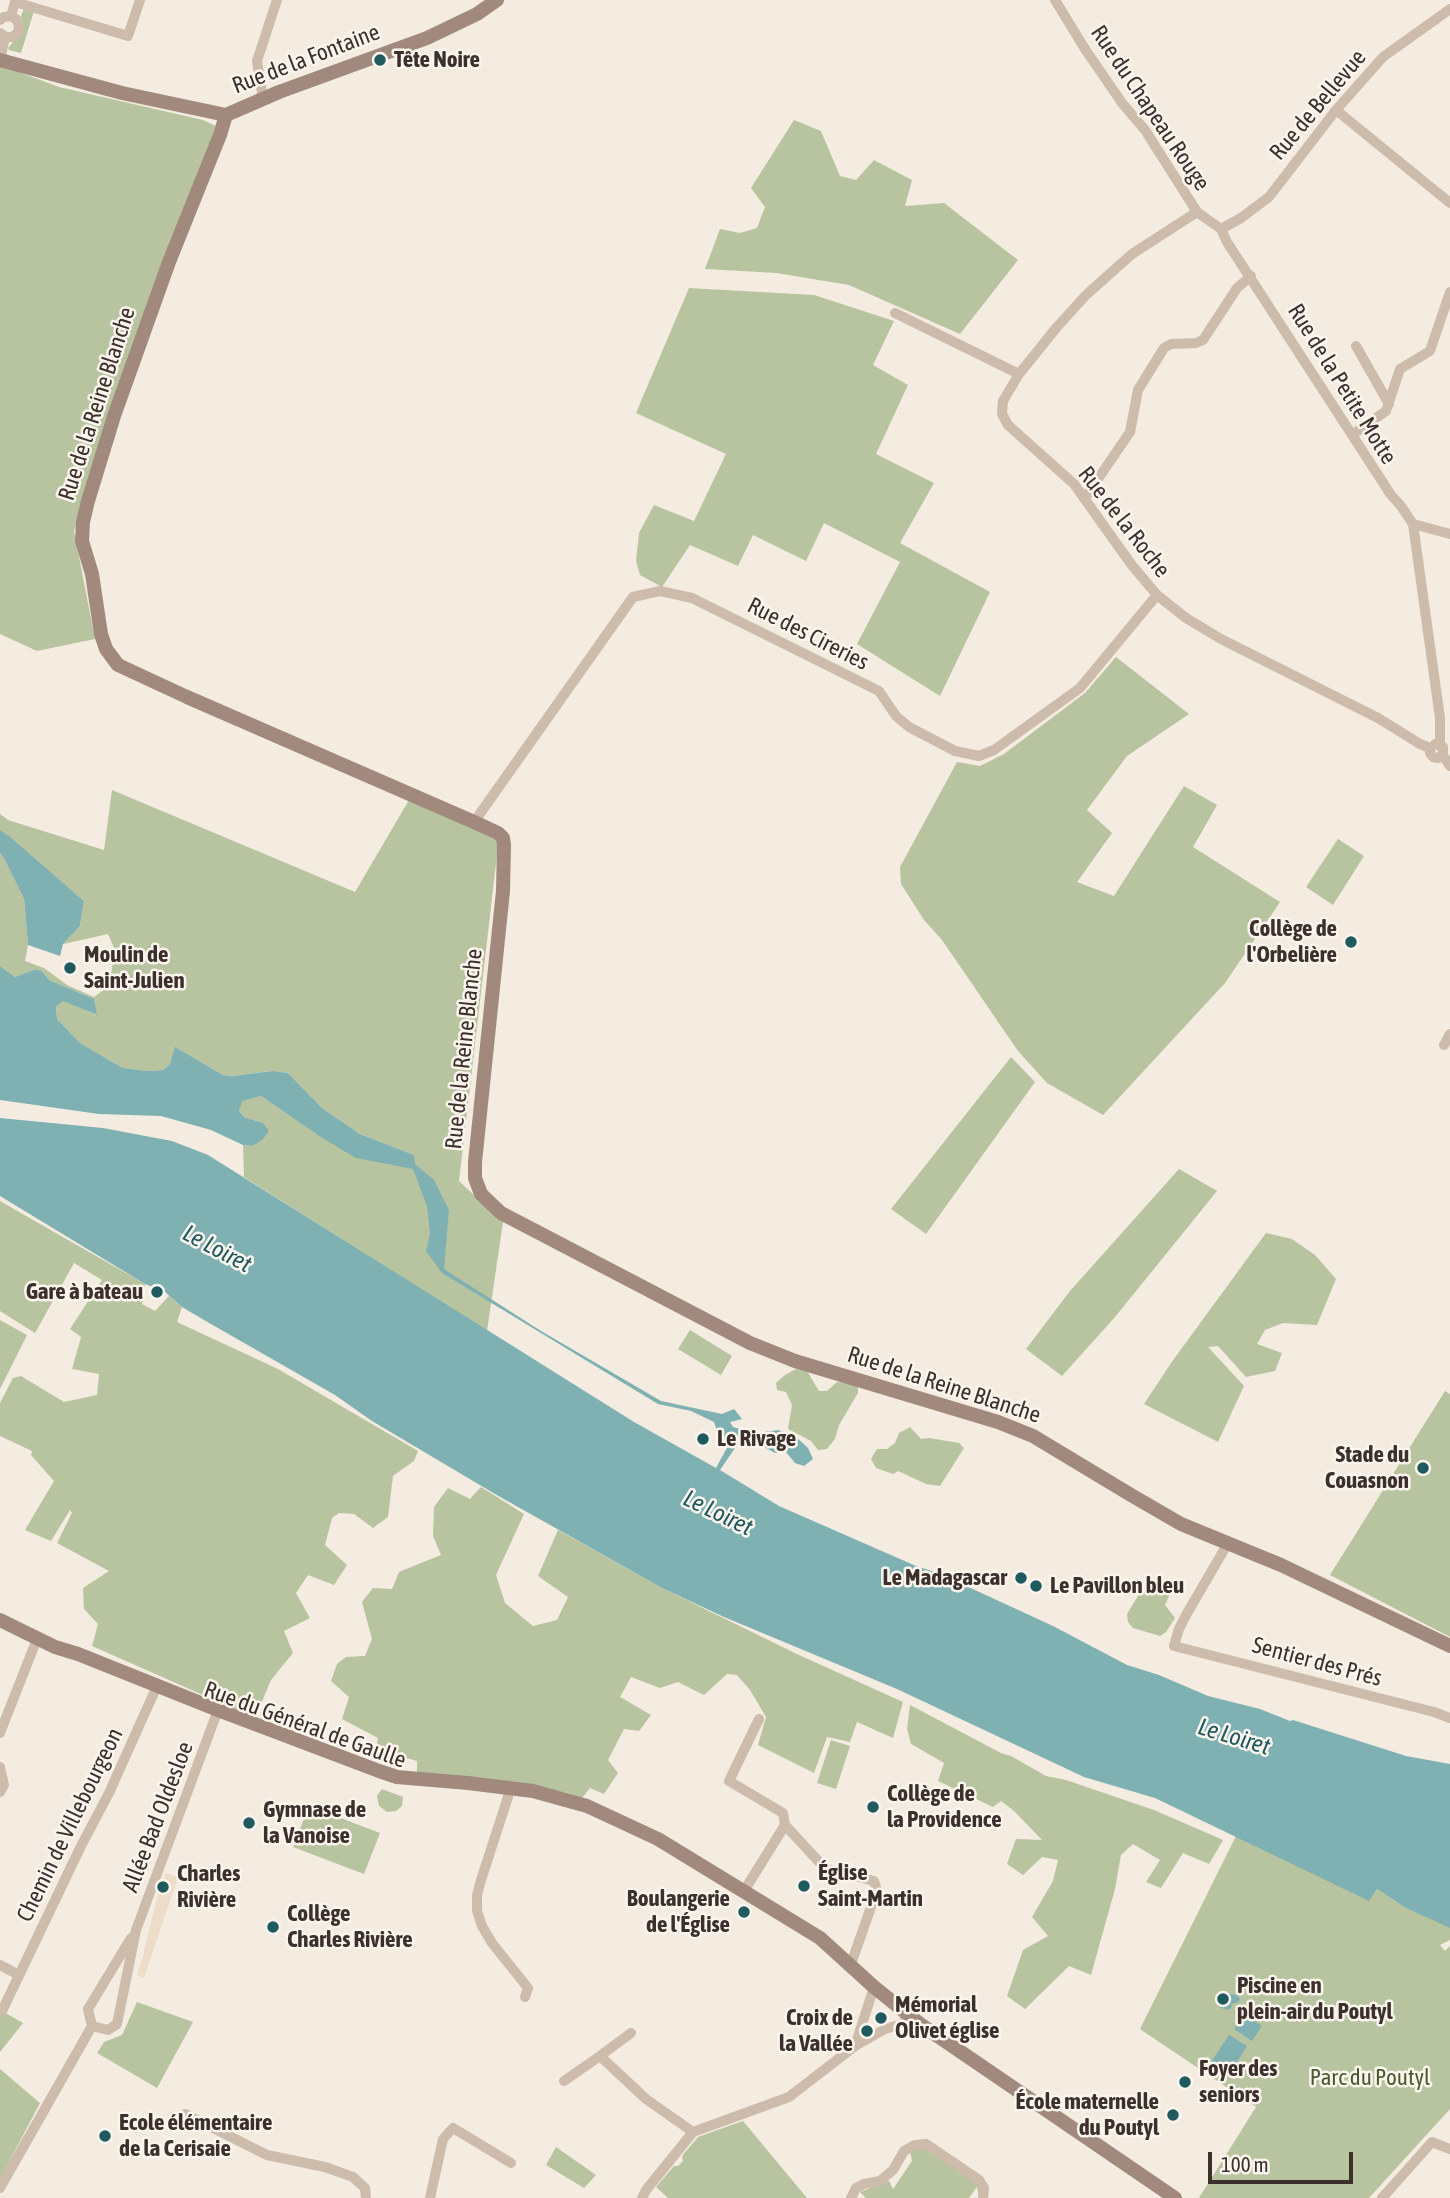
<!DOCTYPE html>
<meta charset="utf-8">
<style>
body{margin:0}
#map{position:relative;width:1450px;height:2198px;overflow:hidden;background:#f4ebe1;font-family:"Asap Condensed",sans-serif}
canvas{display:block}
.scale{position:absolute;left:1208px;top:2152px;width:145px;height:32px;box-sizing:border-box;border:4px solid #3b302b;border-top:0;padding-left:9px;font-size:21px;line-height:24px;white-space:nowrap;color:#3b302b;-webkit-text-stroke:5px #fbf5ee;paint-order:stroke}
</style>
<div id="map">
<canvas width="1450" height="2198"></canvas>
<div class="scale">100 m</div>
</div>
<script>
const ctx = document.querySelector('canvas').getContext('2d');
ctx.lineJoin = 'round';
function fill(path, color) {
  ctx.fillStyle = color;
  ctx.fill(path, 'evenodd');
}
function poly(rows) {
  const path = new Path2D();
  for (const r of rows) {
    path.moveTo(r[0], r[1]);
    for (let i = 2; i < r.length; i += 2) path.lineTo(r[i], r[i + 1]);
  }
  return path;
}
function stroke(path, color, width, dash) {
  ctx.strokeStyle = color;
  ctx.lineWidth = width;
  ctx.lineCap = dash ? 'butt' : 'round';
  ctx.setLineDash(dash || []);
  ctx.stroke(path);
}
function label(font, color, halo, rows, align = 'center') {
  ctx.font = font + ' "Asap Condensed",sans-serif';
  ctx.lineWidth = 5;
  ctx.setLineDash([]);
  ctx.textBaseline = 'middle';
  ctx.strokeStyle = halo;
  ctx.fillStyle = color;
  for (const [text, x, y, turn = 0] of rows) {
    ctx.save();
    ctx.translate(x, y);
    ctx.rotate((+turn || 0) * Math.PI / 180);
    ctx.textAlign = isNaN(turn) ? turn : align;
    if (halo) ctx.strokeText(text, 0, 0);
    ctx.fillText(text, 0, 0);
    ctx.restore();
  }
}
fill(poly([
 [24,8,34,11,21,53,9,50,8,48,21,33,23,24,21,16],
 [0,65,59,87,203,120,216,126,74,531,95,639,37,651,0,634],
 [794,120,821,131,840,176,856,180,874,160,912,180,905,206,944,203,1018,260,960,334,849,285,776,273,705,269,720,229,740,233,757,228,765,207,751,188],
 [689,288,814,295,894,321,873,365,908,385,876,454,934,483,900,543,990,592,940,696,857,644,900,562,824,523,806,561,753,535,738,566,690,545,662,587,640,575,636,561,639,533,654,505,694,521,726,454,636,413],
 [1116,657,1189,714,1127,756,1087,810,1112,833,1077,882,1114,896,1184,786,1217,805,1193,847,1280,902,1225,983,1103,1115,1047,1083,1018,1051,942,940,924,920,901,884,900,867,957,762,980,766,1004,754,1085,693],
 [112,790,355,892,409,800,499,838,459,1181,503,1222,487,1331,244,1177,243,1145,253,1146,263,1123,244,1117,239,1111,241,1101,261,1096,319,1136,414,1155,360,1134,322,1108,288,1073,271,1071,232,1076,223,1075,176,1048,170,1064,163,1070,148,1071,123,1068,80,1043,57,1019,56,1005,63,1000,96,1015,94,999,49,980,42,971,36,969,15,977,0,966,0,853,3,855,24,899,28,945,25,961,44,968,67,985,94,997,109,986,115,950,108,934,63,944,80,926,84,901,0,830,0,814,8,820,104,850],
 [1338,839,1364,856,1333,905,1306,887],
 [1011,1057,1035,1082,926,1234,891,1209],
 [1179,1169,1217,1191,1115,1317,1062,1376,1026,1349,1070,1291],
 [0,1201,145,1284,142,1304,155,1311,169,1296,182,1307,177,1322,278,1369,418,1451,414,1461,393,1476,388,1517,373,1528,354,1514,339,1513,332,1518,325,1545,347,1565,334,1585,308,1575,296,1593,310,1618,284,1631,293,1653,271,1680,255,1718,92,1646,98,1624,84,1609,83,1588,109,1571,57,1543,72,1513,70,1510,51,1541,25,1530,54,1481,31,1455,32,1451,0,1436,0,1403,13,1378,21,1376,64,1402,97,1395,99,1374,72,1369,81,1337,70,1329,102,1280,74,1263,35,1333,0,1311],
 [1266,1233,1292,1239,1315,1255,1336,1279,1317,1325,1283,1323,1265,1330,1257,1344,1282,1353,1275,1371,1246,1377,1218,1346,1208,1347,1244,1386,1218,1442,1144,1404,1171,1363],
 [0,1320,27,1335,0,1389],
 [690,1330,732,1356,721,1375,678,1349],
 [796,1369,807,1371,819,1391,827,1391,837,1382,854,1383,858,1385,858,1393,839,1425,835,1439,827,1449,818,1450,811,1441,788,1429,792,1405,786,1392,777,1390,776,1383,785,1375],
 [1445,1391,1450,1394,1450,1637,1330,1575],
 [910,1427,921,1439,929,1438,959,1443,964,1448,940,1486,926,1484,898,1471,893,1474,876,1468,871,1459,877,1449,887,1449,895,1443,899,1433],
 [481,1487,524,1514,496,1575,505,1603,533,1626,557,1620,568,1597,538,1576,558,1530,662,1588,799,1655,903,1702,893,1738,857,1722,850,1742,827,1737,814,1773,758,1745,766,1717,750,1690,737,1675,727,1674,704,1695,678,1682,660,1688,631,1677,620,1697,651,1715,639,1731,624,1729,608,1760,618,1773,604,1794,590,1788,582,1798,567,1793,528,1785,417,1773,417,1761,376,1749,378,1738,342,1719,349,1697,331,1681,337,1664,346,1657,365,1656,372,1639,362,1602,373,1588,392,1589,399,1572,441,1555,433,1536,434,1507,448,1488,470,1499],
 [1149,1588,1161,1588,1170,1594,1165,1605,1175,1618,1166,1632,1160,1636,1133,1628,1128,1622,1127,1614,1141,1591],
 [910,1705,1001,1753,1011,1756,1046,1776,1066,1780,1154,1810,1223,1840,1209,1864,1183,1853,1161,1888,1146,1882,1160,1860,1133,1844,1121,1855,1115,1889,1091,1975,1069,1966,1025,2009,1007,1996,1023,1950,1048,1936,1032,1917,1053,1881,1058,1860,1042,1857,1023,1875,1007,1864,1016,1839,1042,1840,1014,1811,1001,1801,993,1807,938,1781,944,1763,911,1744,907,1729],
 [831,1740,850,1746,836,1789,817,1783],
 [382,1789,403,1797,402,1806,396,1811,387,1812,379,1806,377,1796],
 [309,1806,380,1833,364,1874,293,1847],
 [1236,1836,1368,1900,1377,1889,1404,1907,1450,1927,1450,1940,1440,1945,1445,1951,1450,1946,1450,2109,1369,2198,1199,2198,1256,2107,1140,2029],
 [137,2002,193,2022,157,2088,97,2053,104,2042,122,2035],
 [0,2010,23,2023,0,2052],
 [0,2069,40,2103,0,2179],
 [743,2121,807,2198,668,2198,656,2187,674,2166,678,2166,683,2161,682,2156,698,2137],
 [556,2147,596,2175,584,2188,546,2165],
 [918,2148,925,2148,979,2185,979,2197,977,2187,969,2198,866,2198,860,2192,889,2181,893,2189,912,2161,910,2151]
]), '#b8c4a0');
fill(poly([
 [166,1873,178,1877,144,1978,137,1975,143,1956,156,1901]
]), '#ecdcc8');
fill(poly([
 [0,830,10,837,84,901,80,926,63,944,60,956,28,945,24,899,3,856,0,853],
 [0,966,15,977,36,969,42,971,49,980,94,999,97,1015,63,1001,56,1006,57,1019,80,1043,123,1068,148,1071,163,1070,170,1064,175,1047,223,1075,232,1076,272,1071,288,1073,322,1108,360,1134,414,1155,415,1164,434,1180,449,1210,444,1269,541,1331,661,1401,722,1414,734,1409,742,1419,730,1422,733,1427,760,1435,763,1432,778,1430,794,1435,808,1448,813,1459,804,1466,795,1463,786,1452,775,1453,764,1447,750,1443,737,1445,720,1470,779,1506,916,1566,938,1573,1053,1626,1127,1665,1159,1675,1208,1696,1260,1709,1290,1721,1293,1720,1406,1756,1450,1764,1450,1928,1404,1907,1377,1889,1369,1901,1155,1798,1084,1777,897,1689,724,1617,662,1588,495,1494,372,1421,335,1395,204,1320,182,1307,165,1292,145,1284,0,1196,0,1118,103,1128,172,1141,208,1155,634,1422,716,1468,729,1444,718,1434,714,1422,691,1411,658,1404,442,1273,426,1251,430,1234,427,1206,413,1169,356,1158,319,1136,261,1096,242,1101,239,1111,244,1117,263,1123,269,1131,262,1140,252,1146,243,1145,211,1130,161,1116,99,1114,0,1100],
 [1225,1993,1237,1995,1240,1998,1239,2002,1231,2004,1232,2007,1228,2010,1221,2008,1216,2001,1220,1994],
 [1244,2014,1262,2026,1252,2041,1234,2029],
 [1229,2035,1247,2046,1228,2076,1209,2065]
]), '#7fb0b2');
stroke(poly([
 [1055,0,1085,49,1122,103,1145,130,1197,212,1221,229,1227,242,1391,495,1401,506,1413,524,1450,534],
 [11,16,15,2,128,36,140,0],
 [0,20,4,17,11,16,17,20,19,26,18,33,12,37,5,37,0,33],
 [0,60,5,37],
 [263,99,257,61,277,0],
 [1336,110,1450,203],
 [1197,212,1132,254,1086,295,1057,327,1019,374,1003,401,1002,414,1008,425,1074,484,1131,564,1157,595,1186,618,1221,639,1378,718,1420,744,1430,748],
 [1221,229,1241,218,1269,197,1336,110,1383,57,1450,9],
 [895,313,1019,374],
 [1356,346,1389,404],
 [1352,435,1386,411,1400,369,1430,351,1450,292],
 [1085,498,1130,432,1138,390,1164,348,1171,344,1196,343,1203,340,1237,288,1251,276],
 [1413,524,1440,718,1440,744],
 [1435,744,1443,747,1443,755,1450,766],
 [1430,748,1430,753,1433,757,1438,758,1443,755],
 [474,822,633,597,660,591,692,598,879,691,896,716,909,727,955,751,979,756,994,750,1080,688,1157,595],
 [1444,1045,1450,1034],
 [1228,1543,1186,1615,1179,1629,1174,1646,1434,1712,1450,1718],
 [759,1719,729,1781,783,1813,785,1825,821,1864,828,1869,874,1881,877,1890,851,1964],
 [0,1733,37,1639],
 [0,1767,4,1785,0,1792],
 [508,1787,508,1797,481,1880,477,1895,477,1911,482,1926,492,1943,528,1988,525,1997],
 [744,1891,785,1825],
 [0,1965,19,1975],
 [2,2011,81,1846,109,1793,157,1686],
 [92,2026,108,2030,117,2024,136,1930,218,1710],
 [92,2026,88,2009,131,1938],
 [631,2033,600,2056,646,2099,693,2132],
 [855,2046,874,1987],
 [564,2081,600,2056],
 [185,2114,267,2155,325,2167,353,2177,365,2188,366,2198],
 [0,2188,92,2026],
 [430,2198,443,2139,453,2128,511,2163],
 [642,2198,646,2190,693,2132,789,2097,855,2046,885,2029,902,2024,909,2015],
 [851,2198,856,2188,864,2184,880,2181,893,2170,904,2151,915,2145,926,2144,979,2180,984,2188,983,2198],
 [1382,2198,1432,2142,1450,2149]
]), '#cdbbac', 10);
stroke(poly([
 [0,60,122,93,226,115,279,92,427,38,477,14,497,0],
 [226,115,220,135,169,262,114,416,88,501,83,522,82,541,92,574,101,634,106,649,118,665,187,697,474,822,498,833,503,838,504,845,503,891,475,1162,475,1178,481,1194,501,1213,750,1343,795,1361,998,1422,1033,1436,1131,1495,1181,1524,1281,1565,1450,1646],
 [0,1620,55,1647,78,1654,218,1710,379,1771,397,1777,468,1783,533,1791,587,1806,658,1839,820,1938,874,1987,920,2024,1175,2198]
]), '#a18a7d', 14);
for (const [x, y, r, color] of [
 [380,60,7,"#1f5a5e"],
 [1351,942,7,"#1f5a5e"],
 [70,968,7,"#1f5a5e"],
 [157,1292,7,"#1f5a5e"],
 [703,1439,7,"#1f5a5e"],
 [1423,1468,7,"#1f5a5e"],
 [1021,1578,7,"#1f5a5e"],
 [1036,1586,7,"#1f5a5e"],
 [873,1807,7,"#1f5a5e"],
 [249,1823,7,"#1f5a5e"],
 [804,1886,7,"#1f5a5e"],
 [163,1887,7,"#1f5a5e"],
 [744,1912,7,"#1f5a5e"],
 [273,1927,7,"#1f5a5e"],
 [1223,1999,7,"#1f5a5e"],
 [881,2018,7,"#1f5a5e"],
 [867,2031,7,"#1f5a5e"],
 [1185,2082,7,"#1f5a5e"],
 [1173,2115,7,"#1f5a5e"],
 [105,2136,7,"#1f5a5e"]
]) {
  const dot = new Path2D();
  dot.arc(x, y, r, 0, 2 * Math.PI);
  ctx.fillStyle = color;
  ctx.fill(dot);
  stroke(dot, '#fbf5ee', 2.5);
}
label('23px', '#3b302b', '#fbf5ee', [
 ["Rue de la Fontaine",306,59,-21],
 ["Rue de Bellevue",1318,105,-50],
 ["Rue du Chapeau Rouge",1150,108,56],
 ["Rue de la Petite Motte",1342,384,58],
 ["Rue de la Reine Blanche",97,404,-72],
 ["Rue de la Roche",1124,522,52],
 ["Rue des Cireries",808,634,27],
 ["Rue de la Reine Blanche",464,1049,-84],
 ["Rue de la Reine Blanche",944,1385,18],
 ["Sentier des Prés",1317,1662,15],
 ["Rue du Général de Gaulle",305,1725,20],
 ["Allée Bad Oldesloe",158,1817,-69],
 ["Chemin de Villebourgeon",70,1825,-64]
]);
label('bold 23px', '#3b302b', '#fbf5ee', [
 ["Tête Noire",394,60],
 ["Collège de",1337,929,"right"],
 ["l'Orbelière",1337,955,"right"],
 ["Moulin de",84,955],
 ["Saint-Julien",84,981],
 ["Gare à bateau",143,1292,"right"],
 ["Le Rivage",717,1439],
 ["Stade du",1409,1455,"right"],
 ["Couasnon",1409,1481,"right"],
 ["Le Madagascar",1007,1578,"right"],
 ["Le Pavillon bleu",1050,1586],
 ["Collège de",887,1794],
 ["la Providence",887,1820],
 ["Gymnase de",263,1810],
 ["la Vanoise",263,1836],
 ["Église",818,1873],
 ["Saint-Martin",818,1899],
 ["Charles",177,1874],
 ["Rivière",177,1900],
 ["Boulangerie",730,1899,"right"],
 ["de l'Église",730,1925,"right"],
 ["Collège",287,1914],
 ["Charles Rivière",287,1940],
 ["Piscine en",1237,1986],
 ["plein-air du Poutyl",1237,2012],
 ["Mémorial",895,2005],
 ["Olivet église",895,2031],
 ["Croix de",853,2018,"right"],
 ["la Vallée",853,2044,"right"],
 ["Foyer des",1199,2069],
 ["seniors",1199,2095],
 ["École maternelle",1159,2102,"right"],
 ["du Poutyl",1159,2128,"right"],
 ["Ecole élémentaire",119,2123],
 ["de la Cerisaie",119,2149]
], 'left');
label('23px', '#4a5a2e', '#fbf5ee', [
 ["Parc du Poutyl",1370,2078]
]);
label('italic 24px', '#1f5a5e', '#fbf5ee', [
 ["Le Loiret",217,1249,28],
 ["Le Loiret",718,1513,26],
 ["Le Loiret",1234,1737,17]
]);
</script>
